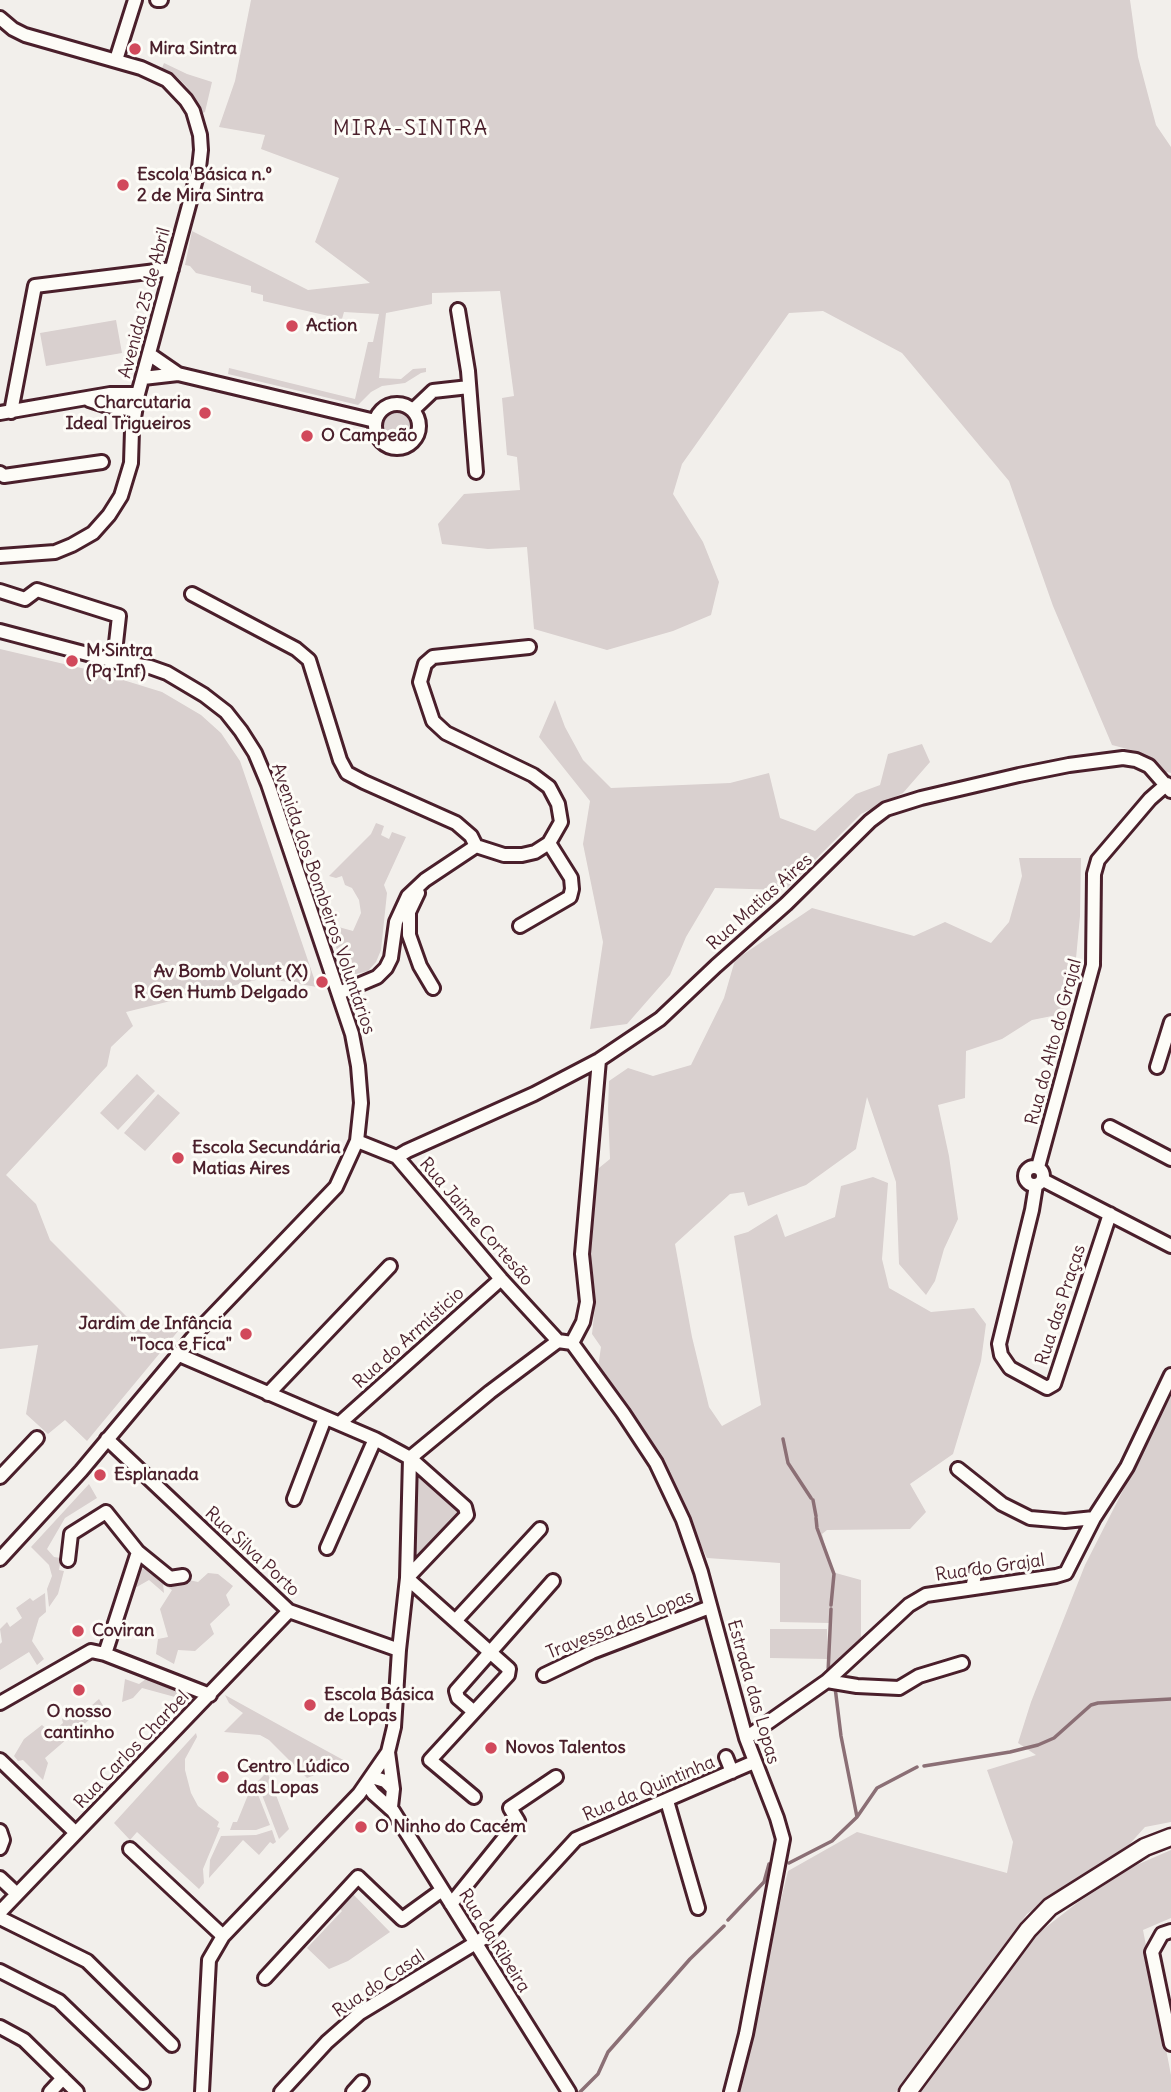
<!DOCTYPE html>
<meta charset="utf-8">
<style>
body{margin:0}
canvas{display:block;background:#f2efeb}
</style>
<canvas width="1171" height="2092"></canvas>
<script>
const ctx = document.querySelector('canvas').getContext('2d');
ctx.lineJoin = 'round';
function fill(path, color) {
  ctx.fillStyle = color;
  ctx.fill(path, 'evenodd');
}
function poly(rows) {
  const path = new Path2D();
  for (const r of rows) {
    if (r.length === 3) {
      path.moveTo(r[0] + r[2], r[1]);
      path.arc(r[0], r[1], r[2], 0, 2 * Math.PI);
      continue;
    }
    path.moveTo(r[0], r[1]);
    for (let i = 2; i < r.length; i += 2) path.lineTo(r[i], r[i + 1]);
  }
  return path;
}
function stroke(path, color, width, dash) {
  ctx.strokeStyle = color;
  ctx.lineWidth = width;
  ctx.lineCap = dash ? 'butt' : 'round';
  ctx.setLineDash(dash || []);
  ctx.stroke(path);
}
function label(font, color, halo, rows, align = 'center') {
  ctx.font = font + ' Delius,sans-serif';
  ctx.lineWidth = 6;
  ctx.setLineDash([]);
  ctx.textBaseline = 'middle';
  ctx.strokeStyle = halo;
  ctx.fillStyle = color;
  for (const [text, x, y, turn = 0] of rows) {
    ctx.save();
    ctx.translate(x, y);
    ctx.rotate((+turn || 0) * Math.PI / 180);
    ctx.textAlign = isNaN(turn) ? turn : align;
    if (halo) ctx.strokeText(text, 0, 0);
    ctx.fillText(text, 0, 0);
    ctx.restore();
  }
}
fill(poly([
 [251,0,1130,0,1138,57,1156,125,1171,147,1171,773,1158,770,1135,751,1112,745,1053,606,1009,481,902,353,823,311,789,313,682,464,673,494,703,542,719,582,711,615,673,631,607,650,534,629,527,547,488,549,442,544,438,524,464,494,520,490,517,457,507,455,502,398,514,396,500,291,432,293,432,304,386,313,379,378,401,379,413,369,426,368,426,372,421,373,405,383,382,386,371,392,358,405,228,374,229,368,355,399,368,342,373,342,379,314,344,312,342,319,263,301,263,295,251,292,251,286,196,273,190,266,185,265,192,231,308,290,370,283,315,242,339,178,261,149,265,135,219,127,235,81],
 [164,63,187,74,212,82,205,112,203,113,187,87,177,77,162,68],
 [116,320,122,353,46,366,40,333],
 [396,426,16],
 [0,649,94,671,162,692,201,715,221,733,240,761,317,987,264,978,126,1012,133,1026,111,1047,107,1066,6,1175,36,1204,50,1240,142,1332,160,1325,179,1330,87,1441,65,1420,48,1434,26,1414,38,1345,0,1349],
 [555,700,565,727,583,760,611,788,730,783,769,773,780,818,815,831,856,794,880,785,888,754,922,744,930,762,903,793,861,814,785,890,715,888,686,937,670,975,627,1024,590,1029,603,942,583,844,590,801,539,737],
 [376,823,384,826,381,835,389,839,392,832,406,837,384,885,387,893,381,950,376,962,368,971,356,974,344,971,336,947,338,942,335,926,353,931,361,913,359,900,352,888,345,885,342,876,336,878,329,876,371,834],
 [1019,858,1081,858,1080,916,1075,969,1062,1014,1032,1020,1002,1039,966,1051,965,1098,938,1105,949,1156,958,1219,944,1249,935,1281,926,1295,899,1264,896,1182,867,1097,856,1149,806,1185,748,1206,744,1192,730,1194,675,1244,692,1337,709,1407,722,1426,761,1405,734,1236,748,1232,777,1214,785,1237,835,1217,841,1186,873,1177,888,1183,882,1259,889,1288,931,1312,974,1308,986,1324,981,1361,953,1454,910,1484,926,1512,910,1529,827,1530,822,1534,832,1572,861,1580,861,1647,830,1672,830,1623,780,1622,780,1563,707,1558,654,1449,598,1367,601,1347,592,1334,595,1306,589,1260,594,1172,610,1159,608,1109,609,1081,628,1068,653,1076,691,1065,724,998,735,960,812,908,914,936,945,922,991,943,1009,922,1022,876],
 [137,1074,155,1091,118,1130,100,1113],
 [158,1094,180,1113,145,1151,124,1133],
 [1171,1396,1171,1822,1145,1827,1127,1847,1027,1914,896,2092,734,2092,788,1871,857,1832,1007,1873,1013,1842,987,1770,1036,1755,1018,1743,1031,1702,1085,1565],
 [416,1469,463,1512,412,1567],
 [89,1484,97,1498,65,1518,47,1549,54,1557,61,1558,59,1570,64,1571,58,1594,49,1607,47,1589,52,1576,49,1565,31,1547],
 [147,1568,168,1581,181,1585,189,1580,198,1582,208,1573,218,1574,233,1586,226,1595,230,1605,210,1624,214,1634,195,1651,178,1650,174,1664,156,1654,158,1639,168,1637,160,1609,172,1590,163,1584,164,1593,149,1580,135,1588,139,1574,142,1569],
 [45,1593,46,1612,39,1618,32,1641,44,1659,37,1665,29,1652,0,1670,0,1644,2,1642,0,1629,7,1622,10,1627,22,1618,16,1608,30,1598,33,1601],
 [770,1629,827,1629,828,1659,770,1658],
 [125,1679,139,1684,146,1679,182,1691,185,1703,174,1715,172,1713,175,1697,142,1688,133,1698,122,1702],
 [225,1695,292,1732,347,1762,307,1778,269,1740,260,1735,224,1732,243,1713,229,1703],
 [99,1699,104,1707,45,1758,48,1763,43,1780,23,1760,18,1761,14,1756,24,1739,42,1725,51,1733,63,1723,62,1719,72,1710,80,1719,91,1711,91,1706],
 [196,1733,197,1737,185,1759,185,1770,191,1793,198,1806,219,1822,217,1827,220,1828,203,1869,204,1883,199,1889,137,1832,130,1840,114,1823],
 [266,1769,289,1829,279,1839,257,1782,264,1775,264,1770],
 [253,1782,270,1825,256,1830,230,1830,233,1822,237,1822,250,1790,247,1788,248,1783],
 [272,1830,276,1842,273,1844,270,1842,259,1855,243,1840,209,1878,210,1860,221,1836,256,1835],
 [1171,1850,1171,1918,1143,1930,1171,2075,1171,2092,918,2092,1032,1938,1077,1903,1132,1867],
 [349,1890,390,1932,348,1961,329,1969,307,1948,342,1911,338,1907]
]), '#d9d0cf');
stroke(poly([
 [783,1439,788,1463,811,1498],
 [813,1500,816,1516],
 [816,1518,817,1528,834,1574,831,1605],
 [828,1673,831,1609],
 [924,1766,1010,1752,1038,1745,1054,1738,1091,1705,1098,1703,1171,1699],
 [857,1817,877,1788,917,1767],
 [789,1863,832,1841,857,1817,841,1736,835,1687],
 [728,1920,764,1882,769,1864],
 [580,2092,598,2074,608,2052,690,1959,724,1926]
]), '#8b6f75', 3.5);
const minor = poly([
 [157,0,161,0],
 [0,18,13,29,25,35,141,68,167,80,186,100,193,111,200,135,201,150,199,168,138,394,132,430,131,463,121,496,109,515,93,533,72,545,55,552,0,556],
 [116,60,135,0],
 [458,310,468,371,476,472],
 [149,354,178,374],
 [143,378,178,374,375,421],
 [89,400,107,406,135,410],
 [397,426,22],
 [413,410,433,391,469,387],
 [11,412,35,286,172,269],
 [0,413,110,394,138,394],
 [0,473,4,476,102,462],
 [0,591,25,599,37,590,119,616,114,661],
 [192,594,296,649,309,660,340,760,347,773,364,782,456,823,471,836,476,846],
 [0,631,114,661,150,667,167,673,204,695,226,712,241,731,255,753,268,784,352,1034,358,1066,361,1103,357,1141,336,1187,200,1329,81,1471,0,1559],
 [476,846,504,855,522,855,535,852,549,843,561,822,558,804,549,787,533,775,446,733,433,721,420,682,425,664,433,657,529,647],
 [418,893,409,912,409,935,420,966,433,988],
 [520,926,570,897,572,889,571,878,549,843],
 [339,993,377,977,386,968,391,958,396,922,408,896,425,880,476,846],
 [1157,1067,1171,1022],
 [1110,1127,1171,1159],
 [357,1141,397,1157,501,1279,558,1341],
 [397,1157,407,1151,534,1094,599,1060,660,1019,716,966,786,904,870,821,886,809,921,798,1019,775,1069,765,1123,758,1136,760,1149,766,1171,791],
 [1038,1167,1093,965,1094,874,1098,860,1150,799,1167,784],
 [1034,1176,9],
 [1043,1180,1171,1246],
 [1036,1185,1032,1210,999,1344,1001,1355,1010,1368,1047,1388,1054,1384,1110,1214],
 [558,1341,572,1343,623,1413,656,1463,683,1520,701,1572,746,1738,777,1818,783,1839,746,2034,731,2092],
 [572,1343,583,1322,587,1302,582,1254,599,1060],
 [177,1354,375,1439,410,1458,465,1507,467,1515,407,1578,509,1669,508,1675,430,1760,474,1797],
 [268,1394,390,1266],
 [340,1423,501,1279],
 [107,1439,289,1611,399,1650],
 [410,1458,490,1392,558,1341],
 [958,1469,1002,1504,1030,1518,1065,1521,1094,1518],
 [0,1477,37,1438],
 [294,1499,325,1418],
 [327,1548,375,1439],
 [138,1552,170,1578,183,1576],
 [972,1588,976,1571],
 [456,1620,540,1529],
 [105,1654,210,1695],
 [544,1675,592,1652,710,1607],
 [827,1681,857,1686,899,1688,919,1676,962,1663],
 [0,1703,91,1651,105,1654,138,1552,106,1512,71,1534,68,1560],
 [473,1711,458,1698,456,1691,553,1581],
 [746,1738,827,1681,909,1605,926,1595,1056,1576,1066,1573,1094,1518,1127,1467,1171,1375],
 [388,1752,393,1789],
 [726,1757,732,1772],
 [0,1760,76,1833],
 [372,1777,385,1781,393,1789,391,1807],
 [367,1784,373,1793,393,1811,569,2092],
 [667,1801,698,1908],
 [0,1831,3,1840,0,1848],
 [130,1849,223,1936],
 [0,1878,17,1894],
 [451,1904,518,1821,510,1808,556,1777],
 [0,1912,289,1611],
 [0,1918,87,1961,172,2045],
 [1171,1931,1162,1934,1152,1952,1171,2044],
 [0,1971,59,2001,143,2082],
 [265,1978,358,1877,402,1919,442,1890],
 [0,2027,24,2040,77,2092],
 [50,2092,63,2078],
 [202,2092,209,1960,223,1936,359,1794,388,1752,394,1727,399,1650,407,1578,410,1458],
 [281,2092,327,2042,360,2013,487,1936,576,1839,754,1762],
 [353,2092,362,2082]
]);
const major = poly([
 [908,2092,1028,1930,1050,1907,1145,1847,1171,1837]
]);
stroke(minor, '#4a1f2b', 18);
stroke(major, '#4a1f2b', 21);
stroke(minor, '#fdfcf7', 12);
stroke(major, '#fdfcf7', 16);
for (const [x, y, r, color] of [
 [135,49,7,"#d1495b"],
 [123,185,7,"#d1495b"],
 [292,326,7,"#d1495b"],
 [205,413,7,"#d1495b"],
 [307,436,7,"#d1495b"],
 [72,661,7,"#d1495b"],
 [322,982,7,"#d1495b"],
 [178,1158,7,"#d1495b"],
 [246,1334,7,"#d1495b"],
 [100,1475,7,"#d1495b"],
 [78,1631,7,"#d1495b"],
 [79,1690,7,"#d1495b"],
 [310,1705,7,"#d1495b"],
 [491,1748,7,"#d1495b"],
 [223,1777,7,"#d1495b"],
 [361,1827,7,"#d1495b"]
]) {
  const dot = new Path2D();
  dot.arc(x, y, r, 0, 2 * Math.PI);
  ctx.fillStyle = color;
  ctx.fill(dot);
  stroke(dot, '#fdfcf7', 2.5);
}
label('bold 18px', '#4a1f2b', '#fdfcf7', [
 ["Mira Sintra",149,49],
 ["Escola Básica n.º",137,175],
 ["2 de Mira Sintra",137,196],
 ["Action",306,326],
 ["Charcutaria",191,403,"right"],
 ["Ideal Trigueiros",191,424,"right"],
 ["O Campeão",321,436],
 ["M Sintra",86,651],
 ["(Pq Inf)",86,672],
 ["Av Bomb Volunt (X)",308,972,"right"],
 ["R Gen Humb Delgado",308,993,"right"],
 ["Escola Secundária",192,1148],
 ["Matias Aires",192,1169],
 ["Jardim de Infância",232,1324,"right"],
 ["\"Toca e Fica\"",232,1345,"right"],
 ["Esplanada",114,1475],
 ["Coviran",92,1631],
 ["Escola Básica",324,1695],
 ["de Lopas",324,1716],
 ["O nosso",79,1712,"center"],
 ["cantinho",79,1733,"center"],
 ["Novos Talentos",505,1748],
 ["Centro Lúdico",237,1767],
 ["das Lopas",237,1788],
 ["O Ninho do Cacém",375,1827]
], 'left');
label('18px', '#4a1f2b', '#fdfcf7', [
 ["Avenida 25 de Abril",145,303,-75],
 ["Avenida dos Bombeiros Voluntários",323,899,71],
 ["Rua Matias Aires",760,902,-42],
 ["Rua do Alto do Grajal",1054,1042,-75],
 ["Rua Jaime Cortesão",476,1222,49],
 ["Rua das Praças",1061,1305,-72],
 ["Rua do Armísticio",409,1338,-42],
 ["Rua Silva Porto",252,1552,43],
 ["Rua do Grajal",990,1568,-8],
 ["Travessa das Lopas",620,1625,-22],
 ["Estrada das Lopas",753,1692,74],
 ["Rua Carlos Charbel",132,1750,-46],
 ["Rua da Quintinha",649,1789,-23],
 ["Rua da Ribeira",494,1941,58],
 ["Rua do Casal",379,1984,-34]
]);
ctx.letterSpacing = '2px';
label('21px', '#4a1f2b', '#fdfcf7', [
 ["MIRA-SINTRA",411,129]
]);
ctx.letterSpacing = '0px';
</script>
